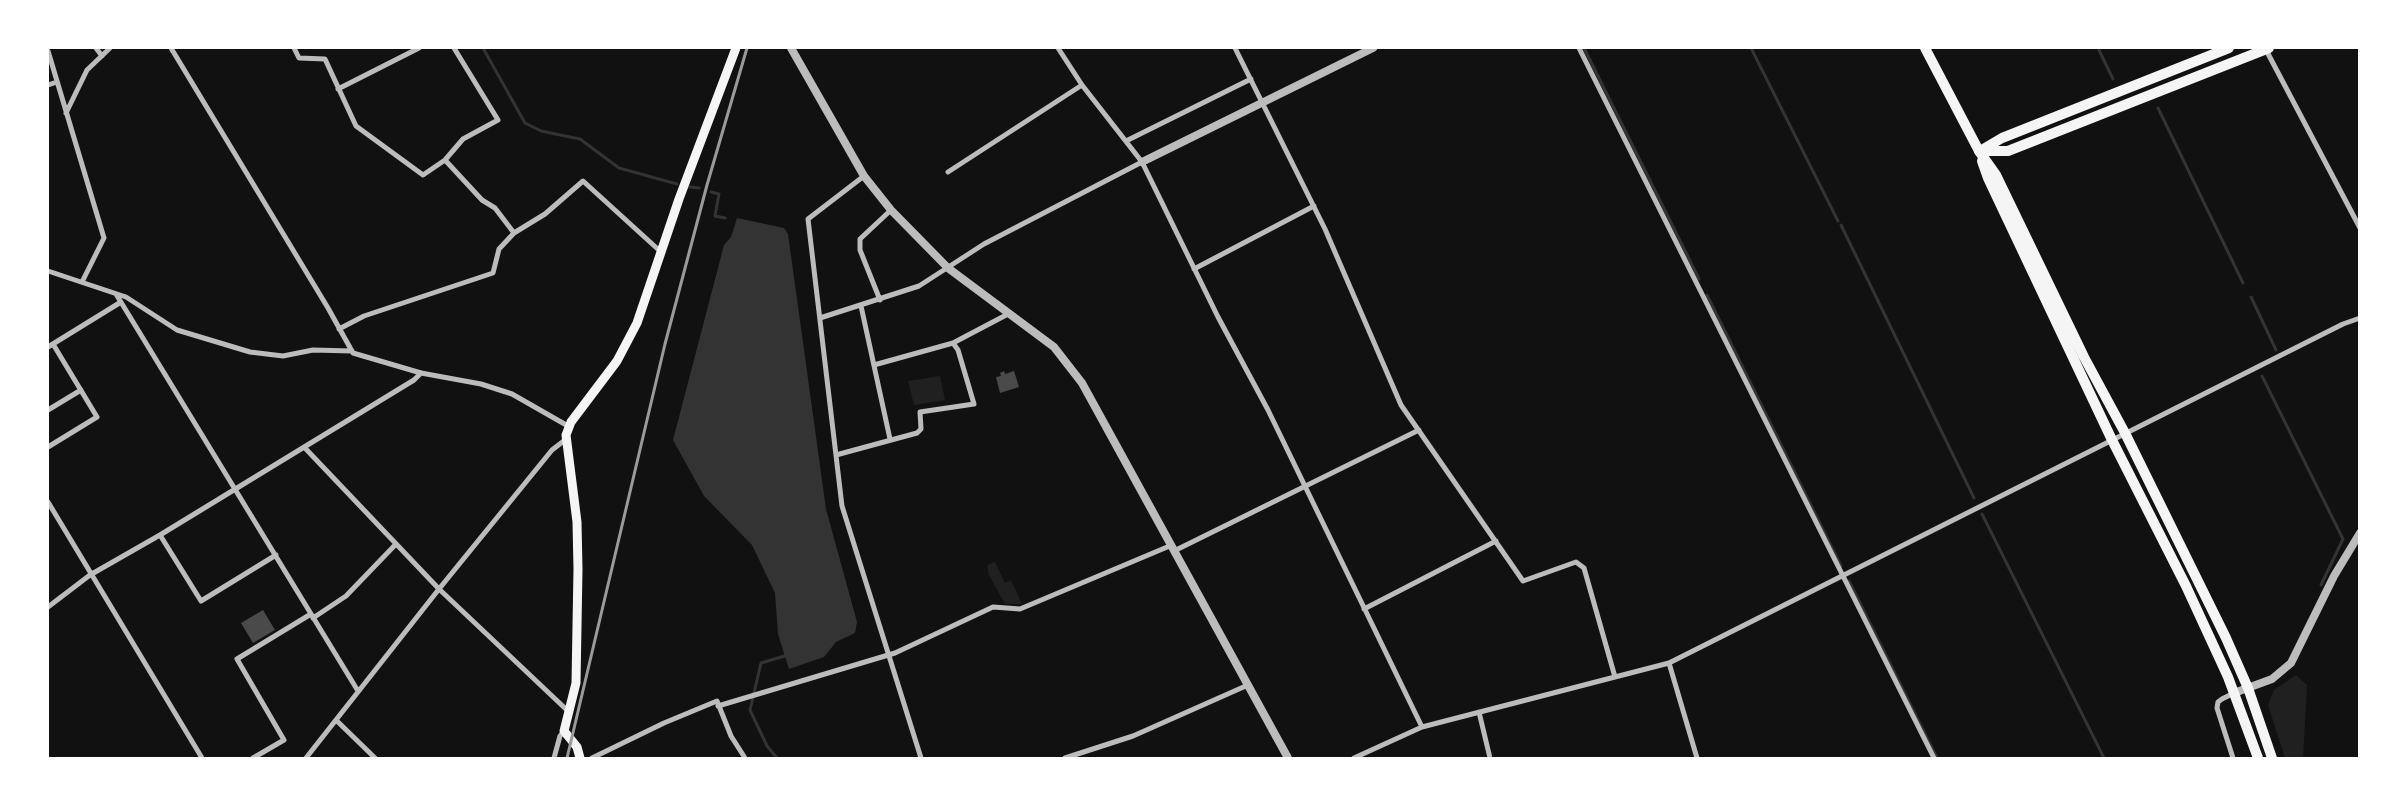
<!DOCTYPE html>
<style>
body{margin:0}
#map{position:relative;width:2407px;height:806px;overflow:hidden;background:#111;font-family:"Fira Sans Condensed",sans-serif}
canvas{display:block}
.frame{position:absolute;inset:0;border:49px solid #fff;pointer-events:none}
</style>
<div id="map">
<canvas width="2407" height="806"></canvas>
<div class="frame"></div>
</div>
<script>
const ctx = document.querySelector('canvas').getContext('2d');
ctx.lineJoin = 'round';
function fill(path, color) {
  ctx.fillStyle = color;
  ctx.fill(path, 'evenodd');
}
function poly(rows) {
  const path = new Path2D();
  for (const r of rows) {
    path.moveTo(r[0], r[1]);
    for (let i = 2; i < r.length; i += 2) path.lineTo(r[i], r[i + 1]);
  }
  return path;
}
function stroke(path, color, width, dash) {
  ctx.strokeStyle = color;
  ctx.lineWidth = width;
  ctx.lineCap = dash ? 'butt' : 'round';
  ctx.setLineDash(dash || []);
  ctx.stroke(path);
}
fill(poly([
 [940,376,945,400,914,405,908,381],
 [995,562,1005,583,1011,580,1022,604,1005,604,989,575,987,565],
 [2296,675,2307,685,2303,758,2285,758,2268,705,2274,690]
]), '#202020');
fill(poly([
 [737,218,784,228,788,234,826,509,857,622,855,633,836,642,824,657,789,669,778,634,775,593,752,545,704,496,673,440,724,245,731,237]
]), '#333');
stroke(poly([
 [483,48,525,123,541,131,580,139,619,168,677,184],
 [1584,48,1699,279],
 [1751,48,1838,221],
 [2098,48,2113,79],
 [2158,108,2243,283],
 [690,187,699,188],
 [711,192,719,194,715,216,725,218],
 [1841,225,1974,498],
 [1707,295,1841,566],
 [2251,297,2276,350],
 [2262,376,2343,539,2321,585],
 [1982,514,2104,758],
 [1849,581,1937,758],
 [777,758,767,746,750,710,761,663,788,655]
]), '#333', 3);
fill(poly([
 [1004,371,1005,374,1014,371,1019,387,1000,393,996,377,1001,376,1000,373],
 [263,610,275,630,253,643,241,623]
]), '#4a4a4a');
stroke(poly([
 [96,48,102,56],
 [171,48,328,308,353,353,421,373,481,384,512,394,568,426],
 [294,48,299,58,325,59,356,126,423,175,445,160,463,139,498,120,454,48],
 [1058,48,1082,85,1142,162,1218,317,1268,410,1422,727],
 [1235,48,1325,229,1401,405,1523,581,1576,562,1584,568,1615,677],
 [1579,48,1934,758],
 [2265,48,2360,228],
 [48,51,104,238,82,282],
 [48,85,57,82],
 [338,89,419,48],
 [66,113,87,70,110,48],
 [1126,141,1251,79],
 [445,160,482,200,495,208,514,233],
 [948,172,1082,85],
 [864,176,808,219,842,506,921,758],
 [1194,269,1314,206],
 [48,271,126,297,177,330,250,352,283,356,313,350,352,351],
 [116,294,358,691],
 [880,300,860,250,860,239,891,210],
 [861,306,890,439],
 [820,318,919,286,984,244,1142,162],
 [339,329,364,316,493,273,499,249,514,233,545,214,583,181,661,252],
 [48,347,121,302],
 [874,365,953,343,1010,313],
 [48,410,81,390],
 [48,447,97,417,53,344],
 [304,447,439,589,569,712],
 [836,455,917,433,921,429,920,412,974,404,958,350,953,343],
 [48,502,202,758],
 [160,535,201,601,276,555],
 [1176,550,1419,430],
 [48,607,90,575,160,535,414,380,421,373],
 [1364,609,1496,541],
 [313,618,346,596,396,544],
 [1669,663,1697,758],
 [718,706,895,653,993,607,1020,609,1172,545],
 [1479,712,1490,758],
 [337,721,375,758],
 [253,758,284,740,237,659,311,614],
 [306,758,439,589,552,450,565,440],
 [554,758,560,736,564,731],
 [592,758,664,723,717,701,731,736,745,758],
 [1065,758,1133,736,1248,685],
 [1354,758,1422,727,1669,663,2343,324,2360,318],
 [2233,758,2217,708,2218,702,2222,699,2234,693]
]), '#bcbcbc', 5);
stroke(poly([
 [791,48,864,176,891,210,948,268,1054,347,1082,383,1288,758],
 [1142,162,1373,48],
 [2234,693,2272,679,2291,663,2334,576,2360,533]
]), '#bcbcbc', 8);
stroke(poly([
 [580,758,577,747,564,731,576,683,578,569,577,522,566,435,571,422,617,361,637,323,679,199,736,48]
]), '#f5f5f5', 9);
stroke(poly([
 [1979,151,2008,151,2269,48],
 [1980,151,2002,138,2229,48]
]), '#f5f5f5', 10);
stroke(poly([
 [1925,48,1979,151,1996,175,2084,357,2125,433,2226,638,2248,688,2272,758],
 [1982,161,1988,178,2112,440,2186,586,2228,677,2258,758]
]), '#f5f5f5', 10);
stroke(poly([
 [567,758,665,344,707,185,747,48]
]), '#9a9a9a', 3);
</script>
